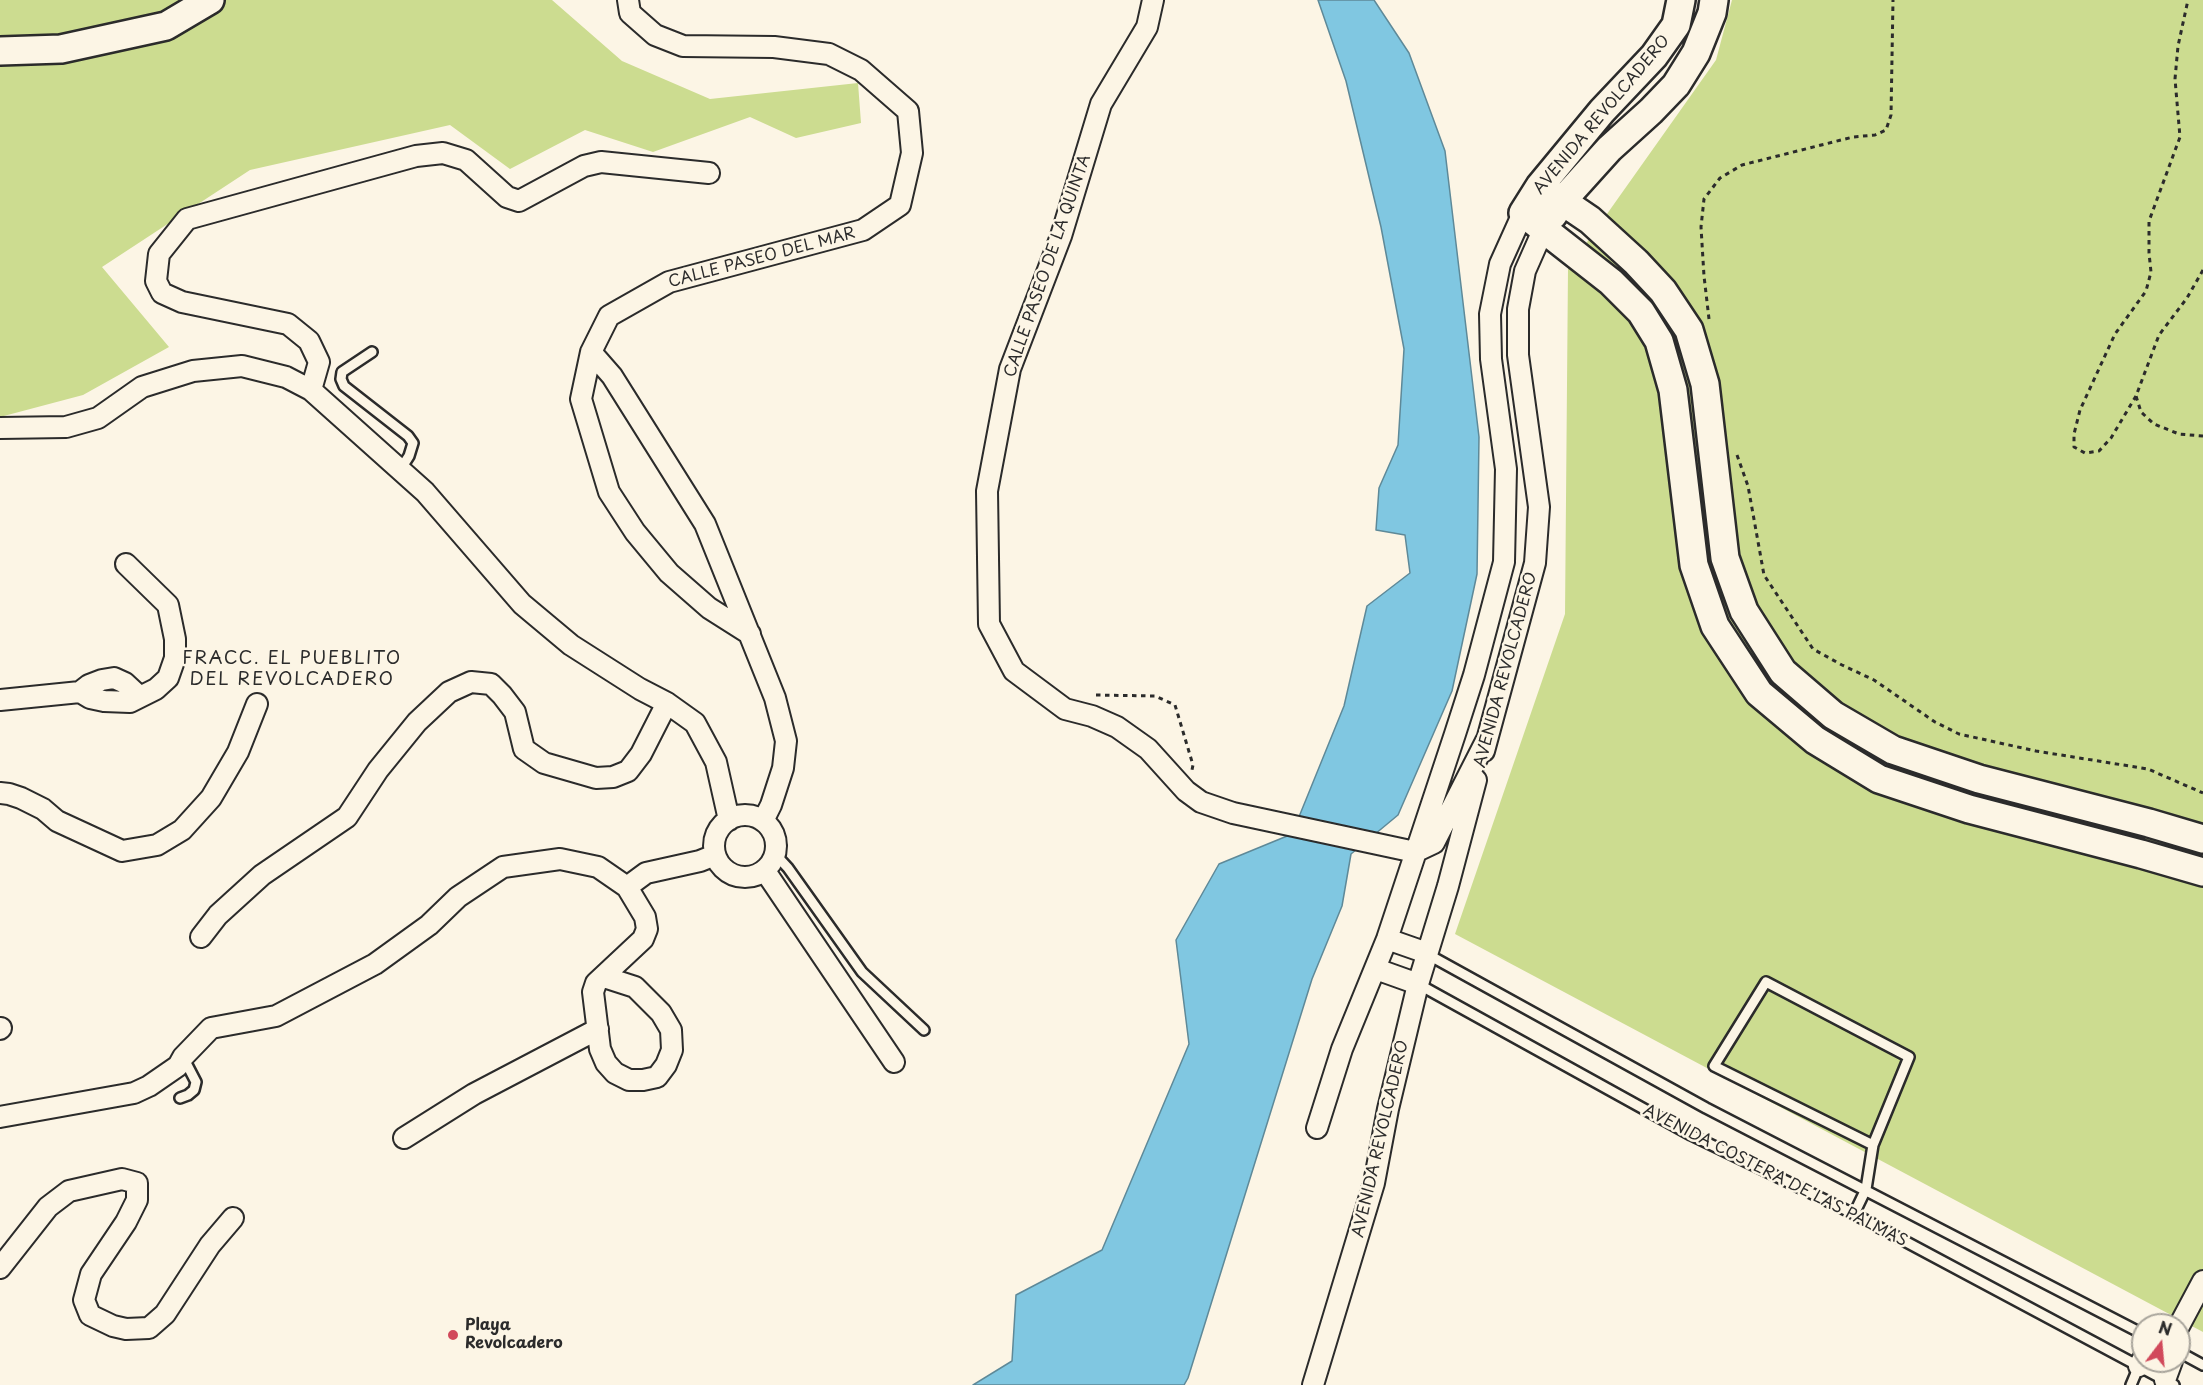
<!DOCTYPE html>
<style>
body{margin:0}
#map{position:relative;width:2203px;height:1385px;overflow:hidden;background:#fcf5e5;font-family:"Playpen Sans",sans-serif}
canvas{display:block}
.north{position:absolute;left:2131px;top:1313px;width:60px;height:60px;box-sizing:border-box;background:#fcf5e5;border:2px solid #a8a49b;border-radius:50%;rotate:16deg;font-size:16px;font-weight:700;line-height:24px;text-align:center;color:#2b2b2b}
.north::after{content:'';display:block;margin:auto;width:21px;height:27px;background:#d1495b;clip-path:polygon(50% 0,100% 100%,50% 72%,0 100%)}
</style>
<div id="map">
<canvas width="2203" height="1385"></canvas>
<div class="north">N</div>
</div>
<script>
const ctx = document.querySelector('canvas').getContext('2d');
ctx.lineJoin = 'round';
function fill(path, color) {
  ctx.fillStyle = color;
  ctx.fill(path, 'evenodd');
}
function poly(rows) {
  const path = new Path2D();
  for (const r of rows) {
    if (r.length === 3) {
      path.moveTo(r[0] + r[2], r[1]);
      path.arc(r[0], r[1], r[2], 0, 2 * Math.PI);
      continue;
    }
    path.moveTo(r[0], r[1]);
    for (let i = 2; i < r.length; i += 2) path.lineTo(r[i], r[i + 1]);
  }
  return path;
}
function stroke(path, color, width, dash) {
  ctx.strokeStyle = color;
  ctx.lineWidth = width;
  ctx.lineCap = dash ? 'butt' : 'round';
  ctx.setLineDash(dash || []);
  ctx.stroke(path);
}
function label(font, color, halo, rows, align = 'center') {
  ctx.font = font + ' "Playpen Sans",sans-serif';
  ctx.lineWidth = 5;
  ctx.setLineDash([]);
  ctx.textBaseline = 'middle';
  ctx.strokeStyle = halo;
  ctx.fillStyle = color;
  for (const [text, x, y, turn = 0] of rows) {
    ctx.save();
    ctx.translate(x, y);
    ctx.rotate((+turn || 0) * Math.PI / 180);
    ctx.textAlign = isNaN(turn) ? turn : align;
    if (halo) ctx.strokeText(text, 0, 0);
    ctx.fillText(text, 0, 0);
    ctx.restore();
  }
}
fill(poly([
 [0,0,552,0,622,61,710,99,858,83,861,123,796,138,750,117,653,152,585,130,510,169,450,125,250,170,102,267,169,347,83,395,0,417],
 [1732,0,2203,0,2203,1332,1455,934,1565,614,1568,269,1716,60]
]), '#ccdc90');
const water = poly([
 [1318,0,1374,0,1409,53,1445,151,1479,437,1477,574,1452,691,1398,815,1351,854,1342,906,1312,979,1188,1378,1184,1385,973,1385,1012,1361,1016,1295,1102,1250,1189,1044,1176,940,1219,864,1292,834,1344,706,1367,606,1410,573,1405,535,1376,530,1379,488,1398,445,1404,349,1381,227,1346,81,1318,0]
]);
fill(water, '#80c7e1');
stroke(water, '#5e8998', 1.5);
const service = poly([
 [372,352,342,372,341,379,344,386,408,436,413,443,409,456,400,470],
 [776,855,788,868,862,972,924,1030],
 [1427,954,1706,1108,2143,1334],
 [1418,984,1691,1135,1854,1214,2174,1385],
 [180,1098,188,1095,194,1090,196,1082,183,1057],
 [1854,1214,1866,1189,1873,1145,1909,1057,1766,982,1714,1066,1873,1145],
 [2179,1352,2203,1365],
 [2131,1385,2139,1366]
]);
const minor = poly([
 [628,0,630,13,655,35,683,46,774,47,829,54,861,70,908,111,912,153,900,205,863,230,669,282,609,316,591,352,581,399,609,492,635,532,669,573,709,608,750,634],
 [1153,0,1147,27,1101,104,1061,236,1010,369,987,491,989,624,1014,671,1065,709,1092,716,1117,727,1148,749,1186,791,1201,802,1233,813,1415,852,1434,843,1487,739],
 [591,352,612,376,705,524,775,698,786,741,783,768,771,805,763,821],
 [311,390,319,362,309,341,288,324,182,302,162,293,156,281,159,254,187,219,416,156,443,153,466,160,507,197,519,201,584,166,601,162,709,173],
 [0,428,66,427,98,418,142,387,193,371,242,366,286,377,311,390,425,492,522,604,571,645,640,689,667,703,695,723,716,762,729,820],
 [80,692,90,698,104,701,130,702,156,689,168,678,175,658,175,639,168,605,126,564],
 [0,700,80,692,89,685,102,680,114,678,125,683,139,696],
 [1484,751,1535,563,1539,507,1518,355,1518,309,1525,271,1544,228],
 [0,793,9,794,21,798,43,809,57,821,122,851,157,845,182,830,211,798,238,752,257,704],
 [745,846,31],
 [765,871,894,1062],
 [627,887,646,873,700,861,715,855],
 [201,937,218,915,262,875,347,817,378,770,417,722,449,692,471,682,491,684,502,695,515,712,524,749,544,763,596,778,613,777,628,771,641,754,667,703],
 [1387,939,1427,953],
 [1376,969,1418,984],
 [0,1029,1,1028],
 [0,1117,134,1093,149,1086,178,1066,183,1057,211,1028,276,1016,375,964,429,925,458,897,503,867,560,859,598,867,627,887,645,917,647,929,643,939,596,983,593,992,600,1049,606,1063,615,1073,629,1080,643,1080,657,1077,666,1065,672,1050,671,1030,661,1013,635,987,604,977],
 [1317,1128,1342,1049,1387,939,1455,734,1474,675,1504,562,1506,469,1491,359,1490,314,1500,264,1523,213],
 [404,1138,474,1094,598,1029],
 [0,1268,48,1207,69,1191,122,1179,137,1183,137,1200,126,1222,91,1274,84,1300,90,1315,113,1326,126,1329,149,1328,165,1314,210,1245,233,1218],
 [2179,1326,2203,1281],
 [2139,1366,2143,1359],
 [2165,1380,2172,1361],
 [1313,1385,1374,1183,1388,1109,1418,984,1448,886,1476,780]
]);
const secondary = poly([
 [1681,0,1676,25,1654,56,1602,111,1540,186,1523,213,1611,282,1641,312,1659,341,1673,390,1694,565,1715,626,1759,693,1815,740,1879,779,1969,809,2141,854,2203,872],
 [0,51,61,49,166,26,210,0],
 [1540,186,1590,220,1636,262,1663,291,1689,330,1705,384,1725,558,1744,611,1783,672,1833,715,1893,750,1979,779,2149,823,2203,839],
 [1553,215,1563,200,1609,149,1651,111,1676,85,1696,53,1712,13,1714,0]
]);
stroke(service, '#2b2b2b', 14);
stroke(minor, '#2b2b2b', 24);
stroke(secondary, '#2b2b2b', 32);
stroke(poly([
 [2203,270,2187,298,2159,335,2136,396,2141,412,2154,424,2179,434,2203,436],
 [1709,319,1704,276,1701,227,1704,199,1720,178,1742,165,1853,137,1875,135,1886,130,1891,115,1893,0],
 [2136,396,2111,438,2099,451,2085,453,2074,447,2074,434,2080,410,2115,334,2146,291,2151,272,2149,253,2149,221,2180,137,2175,79,2178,46,2188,0],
 [1737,455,1748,486,1764,575,1813,649,1842,665,1874,680,1935,722,1959,734,2036,751,2148,769,2203,793],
 [1096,695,1155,696,1175,705,1193,765,1192,770]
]), '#2b2b2b', 3, [4.5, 4.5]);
stroke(service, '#fcf5e5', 9);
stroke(minor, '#fcf5e5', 20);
stroke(secondary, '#fcf5e5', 27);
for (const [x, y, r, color] of [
 [453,1335,6,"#d1495b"]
]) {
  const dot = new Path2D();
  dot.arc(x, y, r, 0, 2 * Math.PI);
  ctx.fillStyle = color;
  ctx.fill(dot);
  stroke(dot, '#fcf5e5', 2);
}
label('16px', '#2b2b2b', '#fcf5e5', [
 ["AVENIDA REVOLCADERO",1602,115,-50],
 ["CALLE PASEO DEL MAR",762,258,-15],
 ["CALLE PASEO DE LA QUINTA",1048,266,-71],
 ["AVENIDA REVOLCADERO",1506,670,-75],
 ["AVENIDA REVOLCADERO",1381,1139,-77],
 ["AVENIDA COSTERA DE LAS PALMAS",1775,1176,27]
]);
label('bold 16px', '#2b2b2b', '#fcf5e5', [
 ["Playa",465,1326],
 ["Revolcadero",465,1344]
], 'left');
ctx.letterSpacing = '1.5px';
label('18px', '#2b2b2b', '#fcf5e5', [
 ["FRACC. EL PUEBLITO",292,659],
 ["DEL REVOLCADERO",292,680]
]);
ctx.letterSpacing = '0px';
</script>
